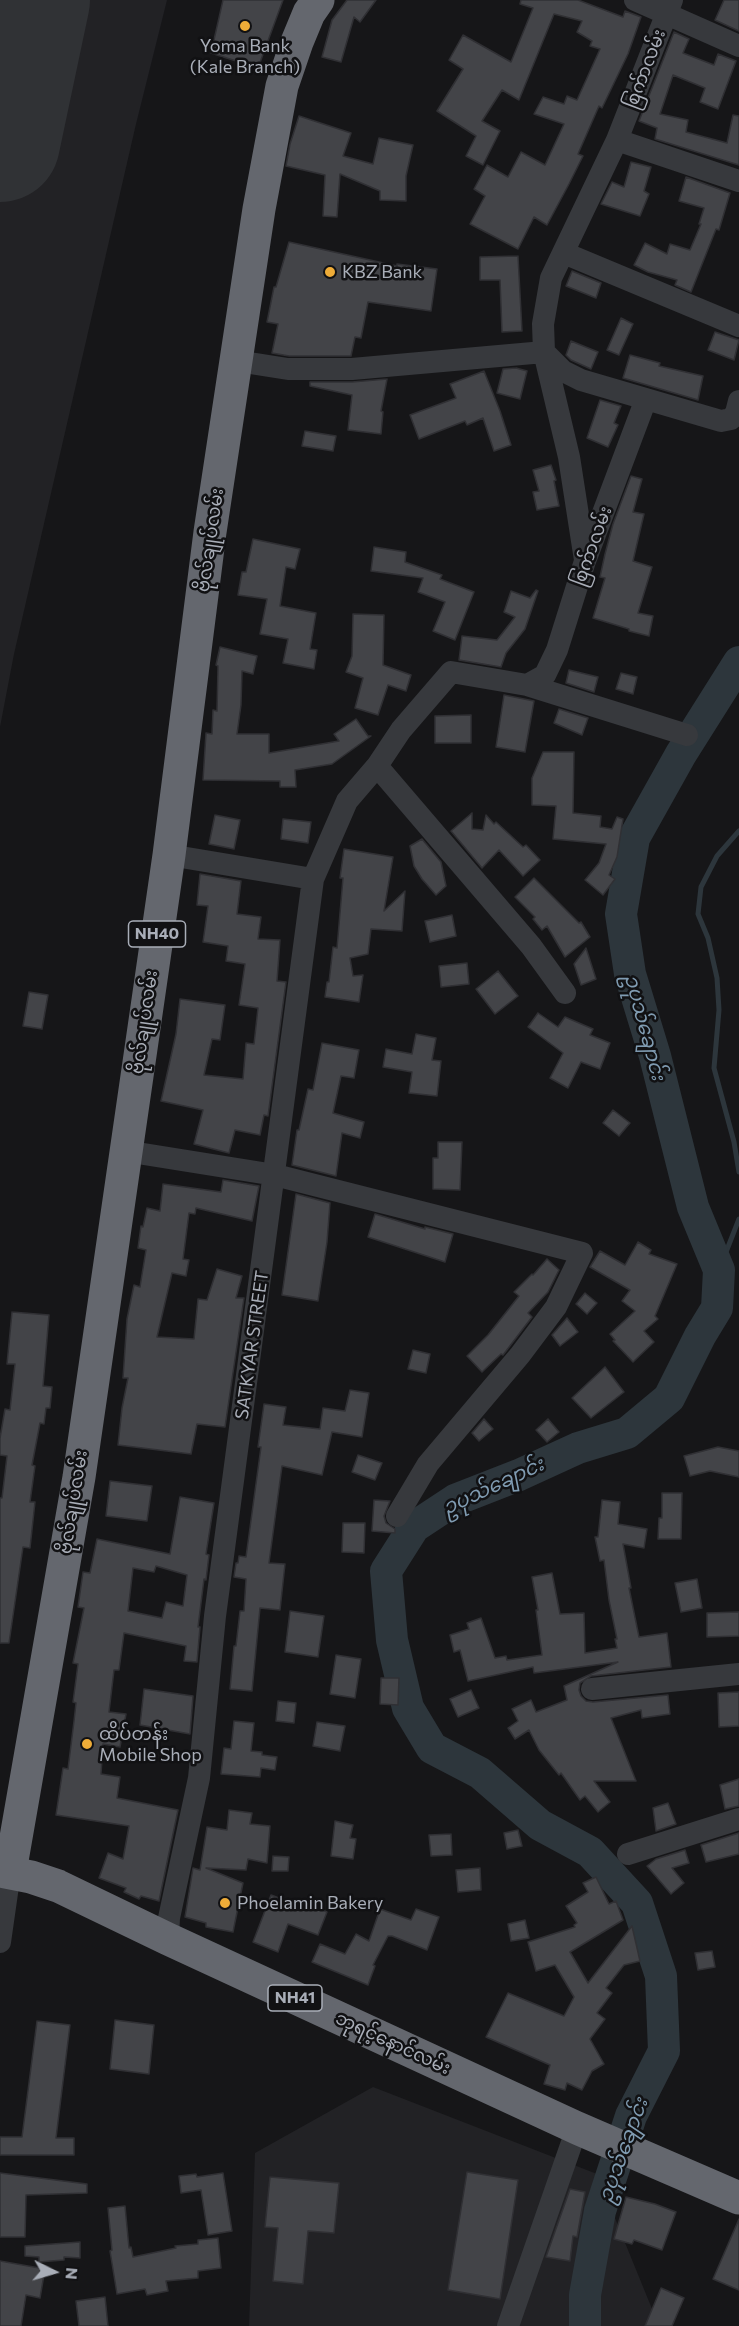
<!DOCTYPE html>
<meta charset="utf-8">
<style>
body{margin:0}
#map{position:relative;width:739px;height:2326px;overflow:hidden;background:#161618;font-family:Commissioner,sans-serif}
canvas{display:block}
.north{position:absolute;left:24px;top:2242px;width:60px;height:60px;-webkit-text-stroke:4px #111113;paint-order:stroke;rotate:95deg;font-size:16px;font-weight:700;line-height:24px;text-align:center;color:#a9aeb8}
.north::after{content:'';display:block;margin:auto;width:21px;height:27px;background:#a9aeb8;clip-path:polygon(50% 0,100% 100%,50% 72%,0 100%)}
</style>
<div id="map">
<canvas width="739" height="2326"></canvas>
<div class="north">N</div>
</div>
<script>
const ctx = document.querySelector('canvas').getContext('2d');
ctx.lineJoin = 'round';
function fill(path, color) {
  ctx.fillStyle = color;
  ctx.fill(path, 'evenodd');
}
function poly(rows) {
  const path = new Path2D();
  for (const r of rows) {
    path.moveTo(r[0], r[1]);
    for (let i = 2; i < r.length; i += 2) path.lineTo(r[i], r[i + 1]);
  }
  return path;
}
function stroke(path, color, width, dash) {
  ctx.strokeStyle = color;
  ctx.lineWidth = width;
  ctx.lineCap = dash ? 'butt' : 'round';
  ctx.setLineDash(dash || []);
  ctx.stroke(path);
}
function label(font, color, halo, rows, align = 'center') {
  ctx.font = font + ' Commissioner,"Noto Sans Myanmar",sans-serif';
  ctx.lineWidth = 5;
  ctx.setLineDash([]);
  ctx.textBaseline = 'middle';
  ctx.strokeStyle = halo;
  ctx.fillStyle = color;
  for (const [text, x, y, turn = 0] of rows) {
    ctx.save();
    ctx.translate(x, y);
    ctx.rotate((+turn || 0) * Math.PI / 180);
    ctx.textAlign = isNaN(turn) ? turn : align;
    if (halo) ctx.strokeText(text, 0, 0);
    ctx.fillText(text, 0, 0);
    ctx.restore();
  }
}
fill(poly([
 [0,0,167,0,136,124,14,654,0,727],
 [373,2087,597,2174,659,2326,249,2326,255,2153]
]), '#222225');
stroke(poly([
 [739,831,717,856,701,887,698,914,708,938,717,978,719,1010,714,1068,734,1142,739,1172],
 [719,1270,739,1219]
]), '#2d363c', 5);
stroke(poly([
 [585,2326,585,2295,600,2211,631,2116,664,2051,661,1976,637,1903,590,1852,540,1825,480,1773,432,1748,408,1708,392,1640,386,1571,414,1527,455,1500,519,1475,578,1448,627,1433,669,1398,700,1336,717,1308,719,1270,693,1207,655,1056,630,974,621,914,634,838,681,754,739,662]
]), '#2d363c', 32);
stroke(poly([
 [0,142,30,0]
]), '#303235', 120);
const building = poly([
 [223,0,283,0,258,68,211,53,223,0],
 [347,0,376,0,360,22,354,17,341,62,322,57,332,20,347,0],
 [521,0,578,0,623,17,625,11,641,17,628,54,602,108,599,106,578,154,583,156,569,184,547,225,534,217,518,249,470,224,485,196,474,189,487,165,508,177,521,152,545,165,564,124,534,114,543,97,564,104,567,96,577,100,600,49,590,46,592,41,577,32,582,21,554,14,519,100,502,90,482,121,500,131,483,165,466,156,476,136,437,111,463,69,449,60,463,35,511,62,533,8,520,4,521,0],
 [724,0,739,0,739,31,715,20,724,0],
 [674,32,689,39,683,53,714,65,718,54,736,61,718,109,700,102,705,88,673,75,660,114,688,120,686,132,727,143,733,115,739,116,739,165,655,139,657,128,639,121,674,32],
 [299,116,351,133,343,156,373,164,379,138,413,145,406,176,406,201,380,200,380,191,340,174,337,217,323,216,325,175,286,166,290,144,299,116],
 [631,162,651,167,644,191,649,194,640,216,601,204,612,182,624,187,631,162],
 [686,177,730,193,719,230,716,229,691,292,675,285,677,280,648,272,634,265,645,243,667,254,670,244,690,250,701,224,699,224,704,208,679,201,686,177],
 [289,242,397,266,397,264,437,269,431,311,368,302,361,338,355,337,351,356,289,356,272,353,278,324,267,322,274,287,276,287,289,242],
 [518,256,522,331,502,332,500,280,480,280,480,257,518,256],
 [572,271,601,283,596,298,566,286,572,271],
 [621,318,633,324,619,355,607,350,621,318],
 [715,332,739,340,734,360,708,350,715,332],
 [571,341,598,352,591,369,571,360,566,355,571,341],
 [630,355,660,363,659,366,703,376,698,400,623,378,630,355],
 [516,368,527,371,520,399,497,393,503,369,516,368],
 [484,371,500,411,511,445,494,451,483,418,467,425,465,421,419,439,410,415,456,398,450,384,484,371],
 [387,379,381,411,383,412,381,434,348,430,352,395,310,386,310,382,352,382,387,379],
 [600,400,621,406,614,423,618,425,608,447,587,438,600,400],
 [305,431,336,436,333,451,302,446,305,431],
 [551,465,556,480,554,481,559,506,537,510,533,492,539,491,533,470,551,465],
 [631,476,642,479,633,512,644,514,633,561,652,567,638,613,653,616,649,636,629,631,629,629,593,618,605,578,600,577,605,554,613,524,631,476],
 [253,539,300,549,295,569,286,567,280,606,316,613,310,649,317,650,314,669,283,663,288,639,260,634,267,599,238,595,242,572,246,572,253,539],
 [374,547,406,552,405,562,442,575,440,579,474,592,455,640,433,631,445,602,418,592,423,578,371,571,374,547],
 [536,590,538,591,525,629,506,653,501,667,459,660,462,636,497,640,515,617,504,612,511,591,530,598,536,590],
 [353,614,384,615,383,665,411,675,406,691,388,685,378,715,355,708,363,678,346,672,352,656,353,614],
 [220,647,257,656,253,674,242,671,241,705,237,734,269,734,269,753,339,741,334,734,356,719,368,736,371,736,332,764,295,770,296,787,280,787,280,781,203,780,206,733,212,734,213,710,217,711,218,666,216,665,220,647],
 [569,670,598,677,594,692,566,683,569,670],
 [621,673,637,677,633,694,616,689,621,673],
 [504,695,534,701,525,752,496,747,504,695],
 [559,709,588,718,582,735,554,723,559,709],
 [471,715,471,743,435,743,435,716,471,715],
 [543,752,574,752,573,813,601,816,600,827,612,829,617,817,623,819,617,857,609,875,615,879,603,895,585,880,599,863,606,844,553,839,556,806,532,805,532,778,543,752],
 [472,813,472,829,483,830,486,815,494,824,496,822,523,847,526,845,540,860,523,876,499,850,482,868,451,831,472,813],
 [215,815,240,820,234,849,209,844,215,815],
 [283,819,311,822,308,843,281,839,283,819],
 [422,839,441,862,446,886,436,895,422,879,414,866,410,846,422,839],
 [344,849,393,857,384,911,405,891,402,931,371,929,368,954,350,958,353,976,363,975,359,1002,325,997,327,982,329,982,333,947,337,948,343,878,340,878,344,849],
 [200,874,241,881,237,914,261,917,258,939,280,940,277,981,286,982,268,1116,264,1115,260,1135,235,1130,229,1153,194,1144,203,1110,161,1101,176,1034,180,999,225,1005,220,1040,212,1039,204,1075,243,1079,246,1043,254,1044,258,1008,239,1005,245,964,226,961,228,946,203,942,208,906,197,905,200,874],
 [534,878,579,923,581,922,590,937,565,957,547,926,542,930,533,919,535,917,515,897,534,878],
 [452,915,456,936,430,942,425,921,452,915],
 [586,948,596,979,581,985,574,964,586,948],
 [467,963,469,984,441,987,439,966,467,963],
 [498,971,518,996,495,1014,476,989,498,971],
 [29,992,48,995,42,1029,23,1026,29,992],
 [538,1013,558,1027,565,1017,593,1029,590,1035,610,1043,600,1069,581,1062,568,1088,550,1078,563,1053,528,1027,538,1013],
 [416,1034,436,1038,432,1060,441,1061,437,1096,409,1093,412,1072,383,1067,386,1049,412,1054,416,1034],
 [322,1043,359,1050,354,1078,341,1076,333,1113,364,1122,360,1138,342,1133,336,1176,292,1165,297,1130,299,1130,308,1089,313,1090,322,1043],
 [613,1110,630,1123,619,1136,603,1123,613,1110],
 [438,1142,462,1142,460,1190,433,1189,433,1158,438,1158,438,1142],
 [223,1180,259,1186,252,1221,196,1208,195,1214,189,1213,183,1259,189,1260,186,1276,172,1273,157,1337,194,1339,198,1299,207,1300,217,1269,242,1276,236,1298,244,1298,225,1427,197,1424,191,1454,118,1445,122,1408,128,1378,123,1378,127,1319,134,1285,140,1287,146,1250,138,1248,141,1226,143,1227,147,1208,160,1211,163,1184,221,1192,223,1180],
 [296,1194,330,1203,327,1242,318,1301,282,1295,296,1194],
 [375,1214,425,1229,425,1227,453,1234,445,1262,368,1237,375,1214],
 [638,1242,651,1250,649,1254,677,1264,655,1316,658,1319,644,1331,654,1342,633,1362,613,1341,615,1340,610,1334,635,1311,622,1301,630,1290,590,1267,600,1251,625,1265,638,1242],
 [547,1259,559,1270,548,1292,528,1313,532,1317,503,1355,501,1354,482,1372,467,1356,488,1335,519,1296,514,1292,532,1274,533,1275,547,1259],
 [585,1293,597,1303,587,1314,576,1304,585,1293],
 [12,1312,49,1315,43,1386,52,1387,50,1408,46,1408,44,1424,40,1423,32,1465,35,1466,30,1502,35,1502,30,1548,23,1547,9,1643,0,1643,0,1498,2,1498,7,1456,0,1455,0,1438,5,1409,10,1410,15,1364,7,1364,12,1312],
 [567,1318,578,1332,560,1346,552,1335,567,1318],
 [413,1350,430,1354,426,1373,408,1369,413,1350],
 [605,1367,624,1392,591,1418,572,1398,605,1367],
 [350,1390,369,1393,362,1437,332,1432,322,1475,282,1466,269,1563,285,1564,280,1610,260,1608,252,1691,230,1689,234,1646,236,1646,240,1611,244,1611,246,1579,234,1577,236,1563,238,1563,239,1556,246,1557,261,1447,258,1447,264,1404,286,1407,283,1425,320,1429,323,1408,345,1411,350,1390],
 [484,1419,493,1429,479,1441,472,1433,484,1419],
 [548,1419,559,1432,547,1442,536,1430,548,1419],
 [718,1447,739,1451,739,1477,710,1471,690,1476,684,1456,718,1447],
 [358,1455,382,1463,375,1480,352,1472,358,1455],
 [110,1481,152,1486,147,1521,106,1516,110,1481],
 [662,1493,682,1493,681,1539,658,1539,659,1518,662,1518,662,1493],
 [180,1497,214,1503,206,1554,209,1555,206,1580,204,1579,198,1627,200,1627,197,1662,184,1661,186,1646,124,1633,119,1670,114,1670,109,1712,126,1714,120,1747,103,1744,101,1774,120,1777,117,1798,178,1810,159,1901,141,1896,139,1899,124,1892,126,1888,99,1878,108,1853,123,1859,129,1826,56,1815,63,1768,68,1769,74,1721,76,1703,73,1702,78,1664,73,1663,84,1608,78,1607,83,1572,90,1573,97,1539,170,1554,180,1497],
 [156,1566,187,1575,183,1606,166,1602,162,1618,128,1611,133,1568,154,1572,156,1566],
 [374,1500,390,1501,384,1516,386,1523,395,1529,395,1533,372,1531,374,1500],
 [602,1500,620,1502,618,1524,647,1529,644,1548,623,1544,631,1588,629,1588,639,1637,667,1633,671,1667,591,1676,580,1683,579,1690,581,1696,586,1701,593,1702,668,1695,670,1714,642,1718,641,1710,611,1718,636,1781,594,1781,610,1802,598,1812,585,1796,580,1800,561,1773,559,1775,539,1750,529,1730,515,1739,508,1728,518,1721,512,1709,531,1700,536,1712,567,1700,564,1686,618,1662,534,1673,533,1667,468,1681,460,1650,454,1652,450,1635,469,1629,467,1623,481,1618,495,1658,506,1656,507,1660,542,1655,536,1610,538,1610,532,1577,552,1573,560,1614,584,1613,585,1653,617,1648,615,1639,617,1639,609,1600,604,1560,600,1561,595,1537,598,1537,602,1500],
 [343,1523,365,1523,364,1553,342,1552,343,1523],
 [697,1579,702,1608,681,1612,675,1583,697,1579],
 [290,1611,324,1616,318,1657,285,1652,290,1611],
 [739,1612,739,1636,707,1637,707,1613,739,1612],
 [336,1655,361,1659,355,1698,330,1694,336,1655],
 [381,1678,399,1678,398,1705,380,1704,381,1678],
 [144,1689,193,1696,190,1734,140,1725,144,1689],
 [471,1690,479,1708,458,1717,450,1699,471,1690],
 [739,1692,739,1726,719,1727,718,1693,739,1692],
 [278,1701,296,1703,294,1723,276,1721,278,1701],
 [234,1721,254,1723,251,1751,262,1752,262,1755,277,1757,275,1770,261,1768,260,1777,221,1774,224,1748,231,1749,234,1721],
 [317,1722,345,1726,340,1751,313,1746,317,1722],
 [739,1779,739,1806,725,1809,720,1785,739,1779],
 [668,1803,676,1824,656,1831,653,1808,668,1803],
 [229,1810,252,1813,250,1824,270,1826,267,1863,248,1859,246,1870,206,1868,243,1883,233,1932,206,1927,206,1923,185,1917,193,1868,200,1870,207,1827,227,1830,229,1810],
 [335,1821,353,1825,350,1838,356,1839,353,1859,331,1856,335,1821],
 [518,1830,522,1846,507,1849,504,1833,518,1830],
 [739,1833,739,1854,706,1862,701,1845,739,1833],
 [451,1834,452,1855,431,1856,429,1835,451,1834],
 [685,1850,689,1863,672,1868,684,1883,671,1894,647,1866,656,1859,685,1850],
 [273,1856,289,1857,288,1871,272,1871,273,1856],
 [480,1868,481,1890,458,1892,456,1870,480,1868],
 [596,1877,609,1904,616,1901,623,1920,570,1952,588,1983,632,1926,640,1961,624,1965,606,1988,612,1993,597,2013,605,2019,590,2039,604,2064,592,2071,582,2090,567,2083,565,2090,544,2084,550,2065,486,2037,508,1993,564,2016,574,1997,555,1965,536,1971,528,1942,575,1927,574,1925,577,1923,566,1906,588,1892,583,1883,596,1877],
 [271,1895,311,1910,312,1906,327,1912,318,1935,288,1924,278,1952,253,1942,271,1895],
 [380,1909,411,1920,416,1909,439,1917,427,1950,392,1936,388,1936,373,1965,375,1966,368,1985,312,1962,320,1944,345,1954,356,1934,369,1941,380,1909],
 [525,1920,529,1938,511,1941,508,1924,525,1920],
 [712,1951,715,1967,698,1970,695,1953,712,1951],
 [115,2020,154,2025,149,2074,110,2069,115,2020],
 [37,2021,70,2025,56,2138,74,2138,74,2155,0,2155,0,2137,22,2137,37,2021],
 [467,2172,518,2180,500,2299,448,2290,467,2172],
 [0,2173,87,2184,87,2193,26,2195,25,2237,0,2237,0,2173],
 [223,2173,232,2231,208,2235,201,2190,181,2193,179,2176,196,2174,197,2177,223,2173],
 [270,2177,339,2183,334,2233,308,2231,303,2284,273,2281,278,2228,265,2227,270,2177],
 [570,2189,585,2192,577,2237,573,2236,570,2261,546,2257,570,2189],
 [626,2197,655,2204,676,2212,662,2250,634,2240,632,2244,614,2239,626,2197],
 [125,2206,129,2248,131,2247,133,2257,176,2248,175,2246,198,2244,198,2240,218,2238,221,2268,198,2271,198,2278,166,2281,168,2291,147,2295,145,2289,117,2294,110,2251,112,2250,108,2208,125,2206],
 [739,2219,739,2290,713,2279,739,2219],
 [80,2242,80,2258,64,2257,64,2260,39,2262,39,2257,25,2256,25,2246,80,2242],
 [0,2261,45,2269,40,2298,26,2295,21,2326,0,2326,0,2261],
 [661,2288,684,2298,672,2326,645,2326,661,2288],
 [105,2297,108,2326,79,2326,76,2301,105,2297]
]);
fill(building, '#434448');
stroke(building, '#303034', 1.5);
stroke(poly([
 [635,0,739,46],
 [672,0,617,140,551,278,543,324,544,352,563,371,581,380,721,421,731,419,736,413,739,401],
 [617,140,739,181],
 [564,253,739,326],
 [237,361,288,369,352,369,544,352,569,457,585,560],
 [527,685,687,735],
 [169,855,313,879],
 [565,993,531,946,377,766,401,730,451,672,527,685,545,675,557,650,585,561,646,399],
 [125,1151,275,1175,582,1253,556,1307,520,1355,428,1464,397,1516],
 [592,1689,739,1674],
 [628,1854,739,1819],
 [168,1939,169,1918,199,1778,215,1616,313,879,347,801,377,766],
 [0,1942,10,1872],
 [508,2326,577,2128]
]), '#37393d', 22);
stroke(poly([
 [0,1871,31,1877,58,1886,168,1939,577,2128,739,2198],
 [10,1872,79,1477,169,855,210,532,259,209,282,86,297,42,309,13,318,0]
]), '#64676e', 33);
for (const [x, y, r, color] of [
 [245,26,6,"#eeac38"],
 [330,272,6,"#eeac38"],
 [87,1744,6,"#eeac38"],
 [225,1903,6,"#eeac38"]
]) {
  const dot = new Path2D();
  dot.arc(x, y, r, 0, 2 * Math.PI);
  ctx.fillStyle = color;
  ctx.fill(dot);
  stroke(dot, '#111113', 2);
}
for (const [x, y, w] of [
 [157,934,57],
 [295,1998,54]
]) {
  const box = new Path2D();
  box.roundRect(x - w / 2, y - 13, w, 26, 4.5);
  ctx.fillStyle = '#111113';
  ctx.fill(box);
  stroke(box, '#a9aeb8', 1.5);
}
label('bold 16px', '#a9aeb8', null, [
 ["NH40",157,934],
 ["NH41",295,1998]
]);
label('18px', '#a9aeb8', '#111113', [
 ["Yoma Bank",245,46,"center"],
 ["(Kale Branch)",245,67,"center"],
 ["KBZ Bank",342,272],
 ["ထိပ်တန်း",99,1734],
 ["Mobile Shop",99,1755],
 ["Phoelamin Bakery",237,1903]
], 'left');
label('18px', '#a9aeb8', '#111113', [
 ["စြက်ာလမ်း",645,69,-69],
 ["ဗိုလ်ချုပ်လမ်း",210,540,-82],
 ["စြက်ာလမ်း",592,546,-70],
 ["ဗိုလ်ချုပ်လမ်း",144,1022,-82],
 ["SATKYAR STREET",252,1345,-82],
 ["ဗိုလ်ချုပ်လမ်း",73,1502,-81],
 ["ဘုရင့်နောင်လမ်း",393,2043,25]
]);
label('italic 20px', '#809cb2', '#111113', [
 ["ဥပုသ်ချောင်း",645,1027,75],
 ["ဥပုသ်ချောင်း",493,1486,-25],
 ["ဥပုသ်ချောင်း",623,2150,-70]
]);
</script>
